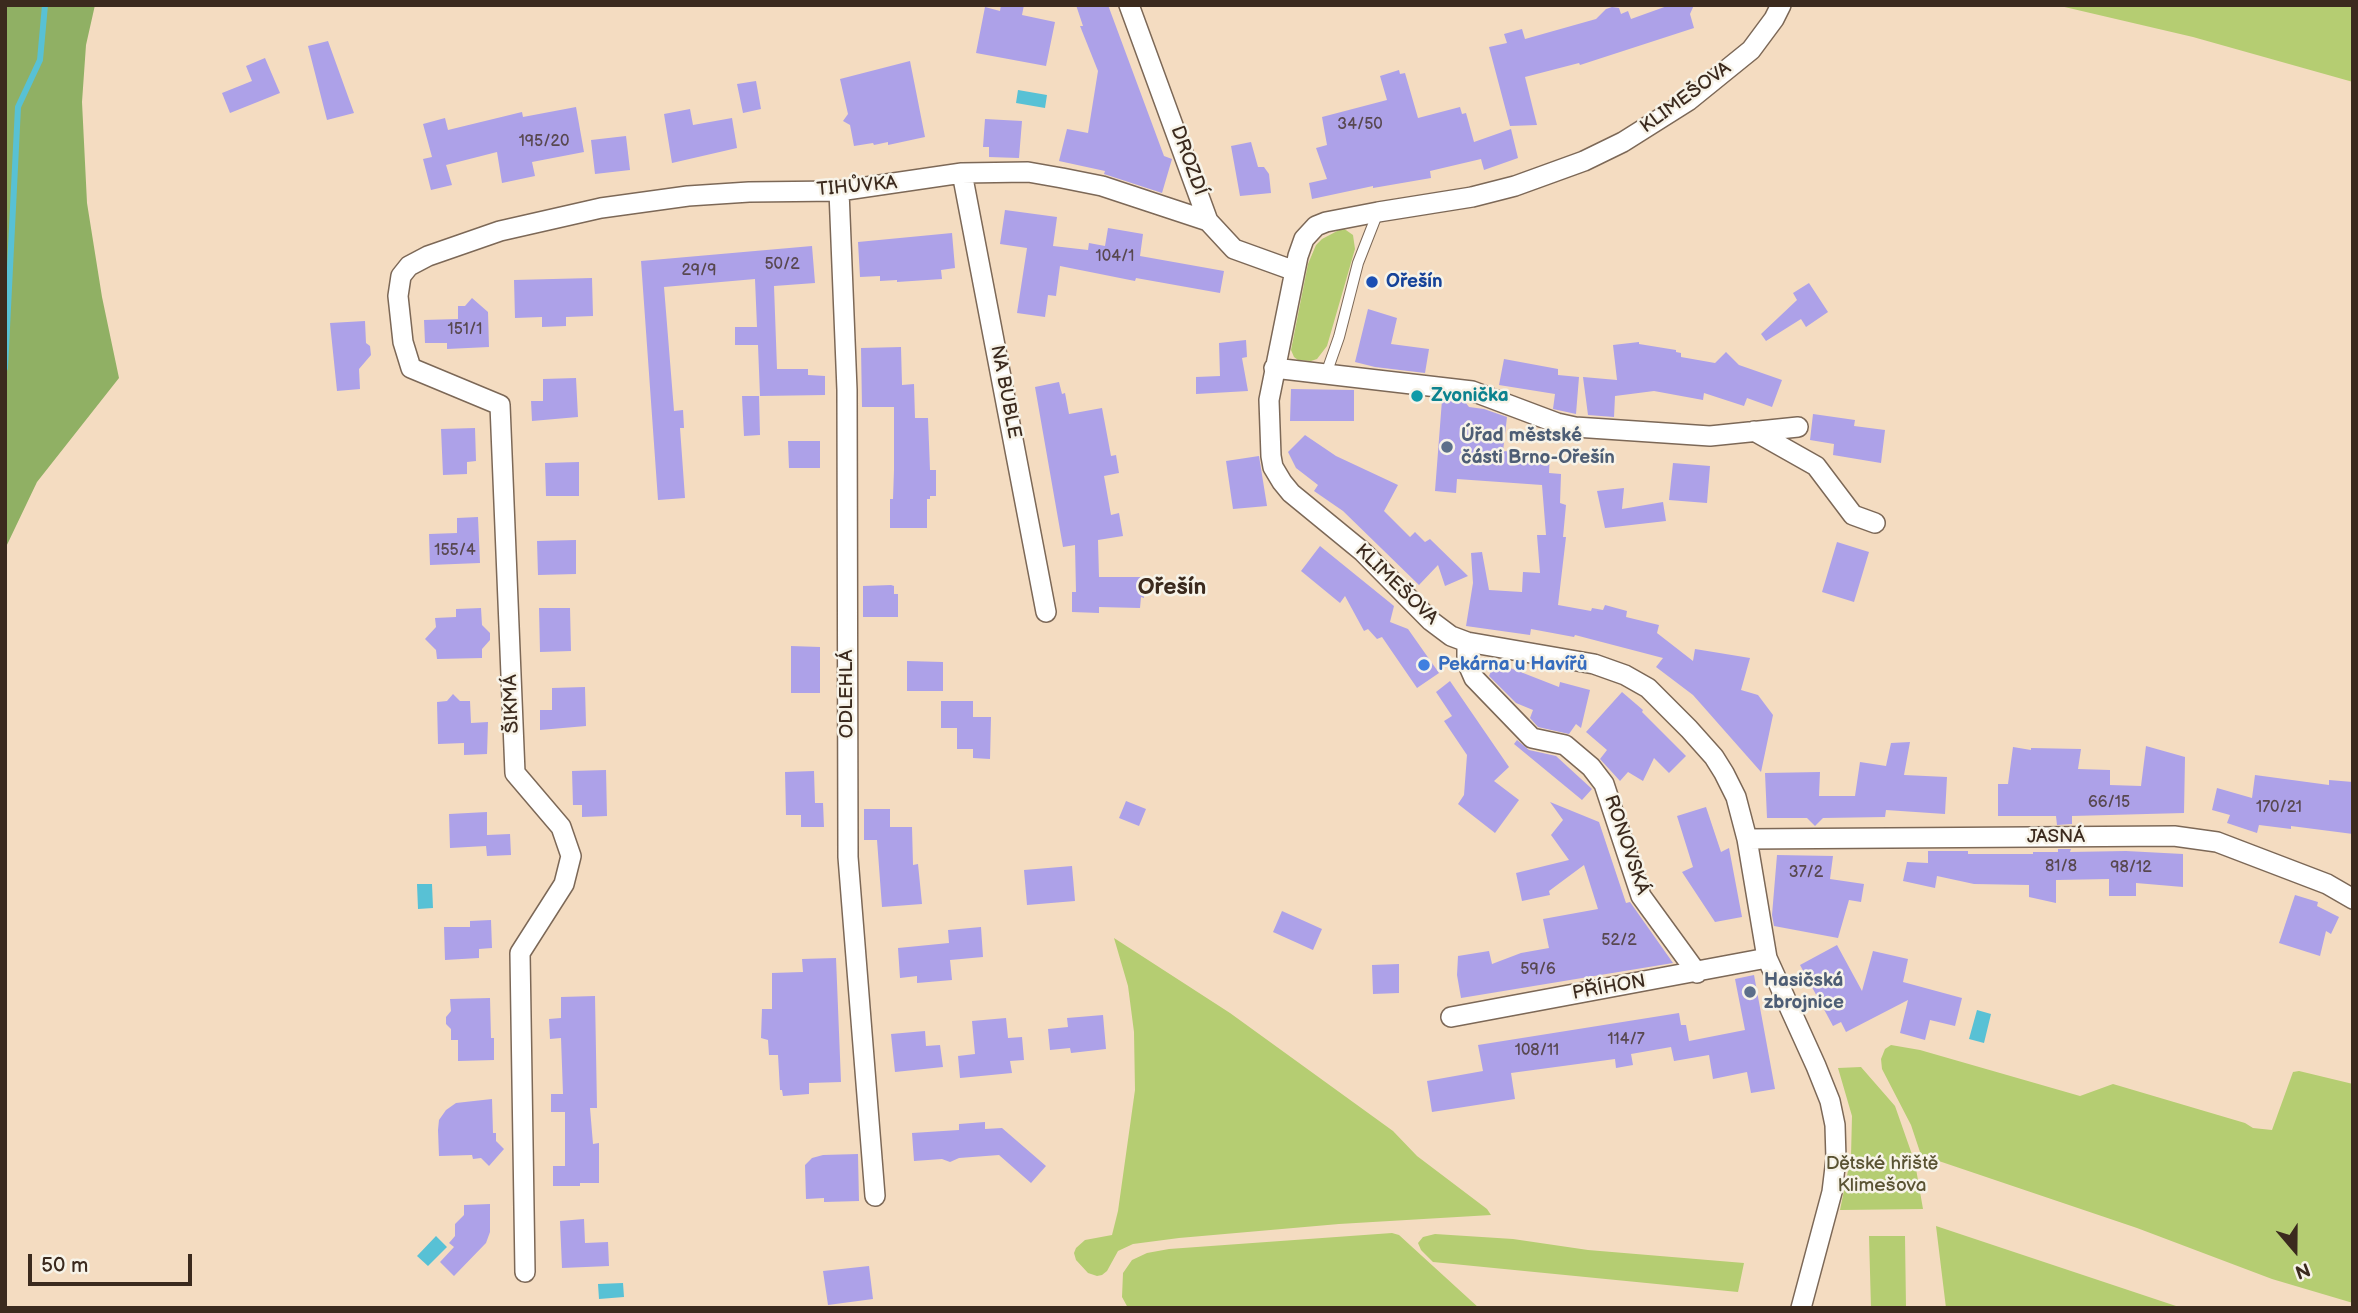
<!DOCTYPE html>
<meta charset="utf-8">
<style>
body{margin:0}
#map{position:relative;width:2358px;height:1313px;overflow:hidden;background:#f4dcc1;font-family:"Balsamiq Sans",sans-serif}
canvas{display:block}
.frame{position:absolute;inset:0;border:7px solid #3b2a1e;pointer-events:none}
.north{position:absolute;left:2260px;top:1215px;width:70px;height:70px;-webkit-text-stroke:5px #f7f3e8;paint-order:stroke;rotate:160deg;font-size:19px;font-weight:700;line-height:28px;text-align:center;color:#3b2a1e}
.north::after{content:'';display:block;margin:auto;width:24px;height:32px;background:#3b2a1e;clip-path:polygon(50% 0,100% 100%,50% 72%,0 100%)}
.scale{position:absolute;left:28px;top:1254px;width:164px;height:32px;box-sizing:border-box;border:4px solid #3b2a1e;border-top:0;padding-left:9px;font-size:21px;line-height:24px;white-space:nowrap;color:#3b2a1e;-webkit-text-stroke:5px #f7f3e8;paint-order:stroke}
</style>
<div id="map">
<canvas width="2358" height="1313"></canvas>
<div class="frame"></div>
<div class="north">N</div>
<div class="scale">50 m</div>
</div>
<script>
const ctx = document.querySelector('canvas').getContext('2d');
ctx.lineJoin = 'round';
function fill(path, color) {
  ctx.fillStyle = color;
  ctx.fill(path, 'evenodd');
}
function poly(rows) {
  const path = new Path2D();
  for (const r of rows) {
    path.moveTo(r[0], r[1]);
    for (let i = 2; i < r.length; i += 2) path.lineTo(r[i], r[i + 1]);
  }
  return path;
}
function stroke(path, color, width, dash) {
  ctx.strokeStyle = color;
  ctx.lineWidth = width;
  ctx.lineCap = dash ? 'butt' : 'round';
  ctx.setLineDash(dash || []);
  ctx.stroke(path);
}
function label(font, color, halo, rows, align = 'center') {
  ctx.font = font + ' "Balsamiq Sans",sans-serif';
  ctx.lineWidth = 5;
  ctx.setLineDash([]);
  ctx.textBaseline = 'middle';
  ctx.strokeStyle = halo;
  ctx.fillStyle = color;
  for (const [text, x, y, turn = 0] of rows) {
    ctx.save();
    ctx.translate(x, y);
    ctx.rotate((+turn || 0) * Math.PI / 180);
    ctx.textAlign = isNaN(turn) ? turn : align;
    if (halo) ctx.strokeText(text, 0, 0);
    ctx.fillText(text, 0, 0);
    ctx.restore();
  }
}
fill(poly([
 [2056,5,2353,5,2353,82,2193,37],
 [1343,228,1353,235,1355,249,1327,346,1317,359,1311,361,1298,360,1294,357,1291,350,1308,264,1316,245,1322,239],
 [1114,938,1230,1013,1393,1131,1417,1156,1487,1209,1491,1215,1339,1224,1179,1238,1133,1244,1118,1251,1107,1271,1102,1275,1097,1276,1088,1273,1076,1260,1074,1253,1076,1248,1085,1240,1112,1235,1118,1211,1135,1090,1134,1032,1128,986],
 [1891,1045,1920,1050,2080,1096,2113,1084,2245,1123,2253,1128,2272,1130,2293,1072,2299,1071,2353,1084,2353,1303,2272,1279,2137,1228,1921,1155,1911,1125,1882,1069,1881,1059,1885,1049],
 [1861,1067,1895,1106,1915,1163,1923,1209,1840,1210,1851,1156,1852,1116,1838,1068],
 [1936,1226,2182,1308,1946,1308],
 [1392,1233,1399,1235,1479,1308,1128,1308,1122,1297,1123,1273,1132,1260,1147,1253,1169,1249],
 [1435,1234,1513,1239,1588,1250,1744,1263,1738,1292,1433,1262,1421,1250,1418,1243,1423,1237],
 [1869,1236,1905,1236,1906,1308,1871,1308]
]), '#b5cd72');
fill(poly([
 [5,5,95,5,86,45,82,102,87,203,102,297,119,378,37,482,5,549]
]), '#90b064');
fill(poly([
 [1018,90,1047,95,1045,108,1016,103],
 [417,884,432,884,433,908,418,909],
 [1977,1010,1991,1014,1984,1043,1969,1039],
 [436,1236,447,1247,428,1266,417,1256],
 [623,1283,624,1297,599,1299,598,1284]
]), '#58c1d5');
stroke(poly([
 [5,368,18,107,40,60,45,5]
]), '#58c1d5', 6);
fill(poly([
 [1001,5,1024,5,1022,15,1055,22,1046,66,976,53,985,7,1000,11],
 [1076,5,1108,5,1164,156,1172,159,1162,193,1104,174,1105,171,1059,161,1067,129,1088,133,1098,71,1080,26,1083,26],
 [1670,5,1694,5,1690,14,1694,28,1580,65,1579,63,1525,77,1537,125,1510,126,1489,47,1507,43,1504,34,1522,29,1525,39,1596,19,1606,9,1612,7,1619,8,1621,14,1628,11,1631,19],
 [328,41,354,113,327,120,308,46],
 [265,58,280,93,230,113,222,93,252,81,246,66],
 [910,61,925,137,888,145,888,142,874,145,873,143,854,146,850,125,843,121,848,114,840,79],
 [1399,70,1400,74,1405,73,1418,118,1460,107,1462,114,1466,113,1474,142,1511,129,1518,158,1484,170,1481,159,1430,171,1431,178,1373,188,1373,186,1312,199,1309,183,1327,179,1316,148,1327,145,1322,117,1387,100,1380,76],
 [756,81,761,109,743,113,737,84],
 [576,107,584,152,532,162,535,176,502,183,497,152,446,165,452,185,431,190,423,159,432,157,423,124,445,118,448,130,522,112,523,117],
 [690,109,693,125,732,118,737,148,672,163,664,114],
 [985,119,1022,121,1019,158,989,157,989,147,983,147],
 [626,136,630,170,595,174,591,140],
 [1251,142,1258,167,1264,167,1269,174,1271,193,1240,196,1231,146],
 [1005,210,1057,217,1053,246,1088,250,1089,243,1105,246,1108,228,1143,234,1140,256,1224,271,1220,293,1136,278,1135,281,1060,266,1056,296,1048,295,1045,317,1017,313,1027,248,1000,244],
 [952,233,955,268,941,270,942,279,897,282,897,280,880,281,880,276,860,277,858,242],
 [812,246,815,283,774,286,777,369,808,369,808,375,825,376,825,395,760,396,758,345,735,345,735,327,757,327,755,279,664,287,674,411,683,410,684,428,680,428,685,498,658,500,641,261],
 [592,278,593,316,566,317,566,326,542,327,542,317,515,318,514,280],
 [1809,283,1828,312,1806,327,1801,319,1766,341,1761,334,1797,300,1793,293],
 [472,298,488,312,489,347,447,349,447,343,425,343,424,320,458,319,458,306,465,306],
 [1368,309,1397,318,1391,344,1429,349,1425,373,1375,367,1355,362],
 [365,321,366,343,370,346,371,355,359,369,360,389,337,391,330,323],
 [1246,340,1247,357,1242,358,1248,391,1196,394,1196,377,1220,376,1219,343],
 [1639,342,1639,344,1676,350,1676,352,1681,353,1681,357,1715,363,1726,352,1739,365,1782,380,1772,407,1747,398,1744,406,1704,393,1703,400,1654,391,1615,396,1614,417,1588,415,1583,377,1617,380,1613,345],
 [901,347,902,385,914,384,915,418,928,418,930,470,936,470,936,496,930,496,930,499,927,499,927,528,890,528,890,499,893,499,894,470,894,407,862,407,861,348],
 [1504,359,1558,369,1558,375,1579,377,1576,414,1553,409,1555,394,1499,385],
 [576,378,578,417,532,421,531,401,543,401,543,379],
 [1059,382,1062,394,1065,393,1069,414,1102,408,1111,456,1116,455,1119,473,1104,476,1111,515,1119,513,1123,536,1098,540,1099,577,1144,577,1144,598,1141,597,1140,608,1099,607,1099,613,1072,612,1072,592,1076,592,1075,545,1063,547,1035,387],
 [1291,389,1354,390,1354,421,1290,421],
 [742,396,759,396,760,435,744,436],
 [1442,400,1465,402,1469,407,1484,409,1507,417,1503,451,1550,454,1549,473,1561,474,1560,503,1566,505,1563,537,1566,537,1558,605,1591,611,1592,608,1603,610,1605,605,1627,611,1626,617,1659,625,1657,633,1693,661,1695,649,1750,658,1741,690,1758,695,1773,715,1761,772,1693,695,1656,667,1663,658,1575,635,1574,637,1531,629,1530,635,1466,626,1473,583,1471,553,1482,552,1489,590,1522,592,1523,572,1540,573,1537,535,1546,535,1542,485,1457,479,1456,493,1435,491],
 [1813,414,1855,420,1854,426,1885,430,1881,463,1833,455,1834,444,1810,440],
 [475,428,476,461,467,462,467,474,443,475,441,429],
 [1305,435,1336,456,1398,485,1384,511,1410,537,1415,532,1425,542,1430,539,1468,576,1445,586,1438,565,1419,585,1343,511,1314,491,1318,485,1296,468,1288,452],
 [788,441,820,441,820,468,789,468],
 [1259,456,1267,506,1233,509,1226,461],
 [579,462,579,496,546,496,545,463],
 [1673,463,1710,466,1707,503,1669,500],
 [1624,488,1622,509,1663,502,1666,521,1605,528,1597,491],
 [478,517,480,563,430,565,429,534,457,533,457,518],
 [576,540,576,574,538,575,537,541],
 [1837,542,1869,552,1854,602,1822,592],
 [1320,546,1394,606,1390,622,1408,629,1439,673,1417,688,1382,637,1377,639,1368,629,1364,631,1345,596,1340,603,1301,571],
 [891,585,894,586,894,594,898,594,898,617,863,617,863,586],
 [481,608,482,625,490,633,490,640,482,649,482,658,437,659,436,650,425,639,436,627,435,618,456,617,456,609],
 [539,608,570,608,571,651,540,652],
 [791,646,820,647,820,693,791,693],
 [907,661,943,662,943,691,907,691],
 [1495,662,1559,687,1560,682,1590,690,1581,728,1576,724,1569,734,1538,727,1530,718,1533,710,1516,703,1489,676],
 [1450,681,1509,767,1494,781,1519,800,1495,833,1458,804,1464,795,1467,755,1444,721,1452,716,1436,692],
 [585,687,586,726,540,730,540,710,552,710,552,688],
 [1622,692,1643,710,1642,712,1686,756,1669,773,1654,758,1643,781,1628,772,1620,781,1600,759,1607,750,1586,732],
 [453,694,460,701,470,701,471,723,488,722,487,754,464,755,464,743,438,744,437,702,447,701],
 [941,701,973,701,973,717,991,717,990,759,973,758,973,749,957,749,957,728,941,728],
 [1517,740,1529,750,1556,756,1592,789,1582,800,1514,744],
 [1910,742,1904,775,1947,777,1945,814,1886,810,1885,817,1823,818,1815,826,1807,818,1767,818,1765,773,1820,772,1819,796,1855,796,1860,762,1886,766,1891,743],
 [2146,746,2185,757,2184,813,2072,816,2072,824,2057,825,2056,816,1998,816,1998,784,2008,784,2013,747,2031,750,2031,748,2081,749,2078,769,2110,770,2110,785,2141,786],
 [606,770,607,816,582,817,582,805,573,805,572,771],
 [814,771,815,803,823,803,824,827,801,827,801,815,786,815,785,772],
 [2255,775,2329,785,2329,780,2353,782,2353,834,2291,826,2291,829,2259,825,2257,833,2227,823,2230,815,2212,810,2217,788,2252,798],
 [1126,801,1146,809,1139,826,1119,818],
 [1550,802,1599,822,1626,903,1630,902,1673,963,1461,998,1457,975,1458,956,1489,951,1492,964,1521,953,1549,948,1543,919,1598,909,1584,865,1549,891,1550,895,1522,901,1516,873,1569,860,1551,835,1563,820],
 [1706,807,1721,852,1729,848,1742,917,1715,922,1682,872,1693,867,1677,816],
 [864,809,890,809,890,827,912,827,913,865,918,864,922,904,882,907,877,840,864,840],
 [487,812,487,835,510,834,511,855,487,856,486,846,450,848,449,814],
 [2058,849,2071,849,2070,852,2126,851,2183,854,2183,887,2136,883,2136,896,2109,896,2109,879,2056,880,2056,903,2029,897,2029,885,1974,884,1937,876,1935,888,1903,881,1907,862,1928,863,1928,851,1968,851,1968,854,2033,854,2033,852,2058,852],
 [1777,855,1833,856,1830,879,1864,884,1861,902,1849,900,1838,938,1774,926,1772,915],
 [1072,866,1075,901,1027,905,1024,870],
 [2295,895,2318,902,2317,906,2339,917,2331,934,2326,931,2320,956,2279,943],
 [1282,911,1322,929,1313,950,1273,932],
 [491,920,492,948,479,949,479,958,445,960,444,927,470,927,470,921],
 [981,927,983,957,950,960,952,980,917,983,917,976,900,978,898,948,949,943,948,930],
 [1837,945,1862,991,1873,951,1908,959,1903,982,1962,998,1955,1026,1930,1020,1925,1040,1900,1033,1908,1000,1846,1032,1841,1022,1833,1026,1800,965],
 [836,958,841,1082,809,1083,809,1094,783,1096,782,1090,780,1090,778,1055,769,1055,768,1040,761,1038,762,1009,772,1009,772,973,803,972,802,959],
 [1399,964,1399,993,1373,994,1372,965],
 [1754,975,1775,1089,1751,1093,1747,1072,1713,1079,1709,1055,1674,1061,1671,1047,1631,1054,1633,1065,1616,1068,1615,1059,1511,1073,1515,1099,1432,1112,1427,1081,1483,1071,1478,1045,1679,1013,1681,1025,1686,1025,1689,1041,1745,1030,1735,979],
 [595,996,597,1108,590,1108,593,1144,599,1143,599,1183,580,1183,580,1186,553,1186,553,1166,565,1166,565,1112,551,1112,551,1094,563,1094,561,1038,550,1039,549,1019,561,1018,561,997],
 [490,998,491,1038,494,1038,494,1060,458,1061,458,1040,451,1040,451,1029,446,1024,446,1017,451,1011,450,999],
 [1103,1015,1106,1049,1071,1053,1070,1048,1050,1050,1048,1029,1068,1027,1067,1018],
 [1006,1018,1008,1038,1022,1037,1024,1060,1010,1061,1012,1073,960,1078,958,1056,975,1054,972,1021],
 [925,1031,926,1046,940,1045,943,1067,895,1072,891,1034],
 [492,1099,493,1133,496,1133,496,1141,504,1149,489,1166,481,1158,473,1159,472,1155,439,1156,438,1130,439,1120,446,1110,456,1103],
 [985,1122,985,1129,1002,1128,1046,1166,1031,1183,999,1155,959,1158,950,1162,942,1159,914,1161,912,1133,959,1130,959,1124],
 [858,1154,859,1201,824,1202,824,1198,806,1199,805,1165,812,1158,823,1155],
 [490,1204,490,1232,486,1243,454,1276,440,1262,454,1247,449,1243,455,1236,455,1224,464,1215,464,1205],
 [584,1219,585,1243,608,1242,609,1266,562,1268,560,1221],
 [869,1266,873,1299,828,1305,823,1271]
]), '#ada1e8');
const lane = poly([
 [1326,374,1339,337,1358,263,1378,212]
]);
const street = poly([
 [1129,5,1208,221,1234,249,1295,271],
 [1781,5,1774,19,1751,50,1688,101,1623,142,1584,161,1515,186,1472,197,1378,212,1326,222,1316,226,1304,239,1298,256,1269,400,1271,456,1273,467,1282,482,1291,493,1363,552,1431,621,1451,636,1467,642,1594,664,1625,675,1648,688,1689,729,1714,757,1724,773,1736,797,1747,839,1767,958,1816,1066,1830,1101,1835,1125,1836,1159,1832,1192,1801,1308],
 [962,173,1046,612],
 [839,191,847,390,848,857,875,1196],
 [1274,368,1472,391,1557,423,1575,427,1710,436,1798,427],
 [1754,431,1816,466,1853,515,1875,523],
 [1467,642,1467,662,1474,678,1532,738,1565,745,1591,767,1604,784,1641,896,1697,973],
 [1747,839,2174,836,2217,842,2327,884,2353,899],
 [1451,1017,1767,958],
 [525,1272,520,953,564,884,571,856,561,827,515,773,500,405,411,368,403,342,398,296,401,276,409,266,428,256,500,231,601,208,688,196,749,192,839,191,962,173,1028,172,1062,178,1102,186,1208,221]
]);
stroke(lane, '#7c6857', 12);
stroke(street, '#7c6857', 22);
stroke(lane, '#fff', 10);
stroke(street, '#fff', 19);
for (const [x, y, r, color] of [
 [1372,282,7,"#1a4fb4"],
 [1417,396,7,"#0f9aa8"],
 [1447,447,7,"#5c6f8a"],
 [1424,665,7,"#3f7fe0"],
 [1750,992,7,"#5c6f8a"]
]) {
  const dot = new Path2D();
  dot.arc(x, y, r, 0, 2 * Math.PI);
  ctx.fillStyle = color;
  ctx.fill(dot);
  stroke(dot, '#f7f3e8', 2.5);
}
label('16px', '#584850', null, [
 ["34/50",1360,125],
 ["195/20",544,142],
 ["104/1",1115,257],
 ["50/2",782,265],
 ["29/9",699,271],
 ["151/1",465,330],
 ["155/4",455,551],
 ["66/15",2109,803],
 ["170/21",2279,808],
 ["81/8",2061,867],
 ["98/12",2131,868],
 ["37/2",1806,873],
 ["52/2",1619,941],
 ["59/6",1538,970],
 ["114/7",1626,1040],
 ["108/11",1537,1051]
]);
label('19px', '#3b2a1e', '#f7f3e8', [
 ["KLIMEŠOVA",1686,98,-36],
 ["DROZDÍ",1188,161,70],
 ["TIHŮVKA",857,187,-5],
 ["NA BUBLE",1005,392,79],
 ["KLIMEŠOVA",1396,585,44],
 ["ODLEHLÁ",847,694,-90],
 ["ŠIKMÁ",512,704,-92],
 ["JASNÁ",2056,837],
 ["RONOVSKÁ",1626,845,71],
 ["PŘÍHON",1609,988,-10]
]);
label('bold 19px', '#164399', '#f7f3e8', [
 ["Ořešín",1386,282]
], 'left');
label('bold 19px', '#0d838f', '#f7f3e8', [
 ["Zvonička",1431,396]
], 'left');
label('bold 19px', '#4e5e75', '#f7f3e8', [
 ["Úřad městské",1461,436],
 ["části Brno-Ořešín",1461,458],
 ["Hasičská",1764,981],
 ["zbrojnice",1764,1003]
], 'left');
label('bold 19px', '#366cbe', '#f7f3e8', [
 ["Pekárna u Havířů",1438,665]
], 'left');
label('19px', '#5a5333', '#f7f3e8', [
 ["Dětské hřiště",1882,1164],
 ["Klimešova",1882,1186]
]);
label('bold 23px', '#3b2a1e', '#f7f3e8', [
 ["Ořešín",1172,588]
]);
</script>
